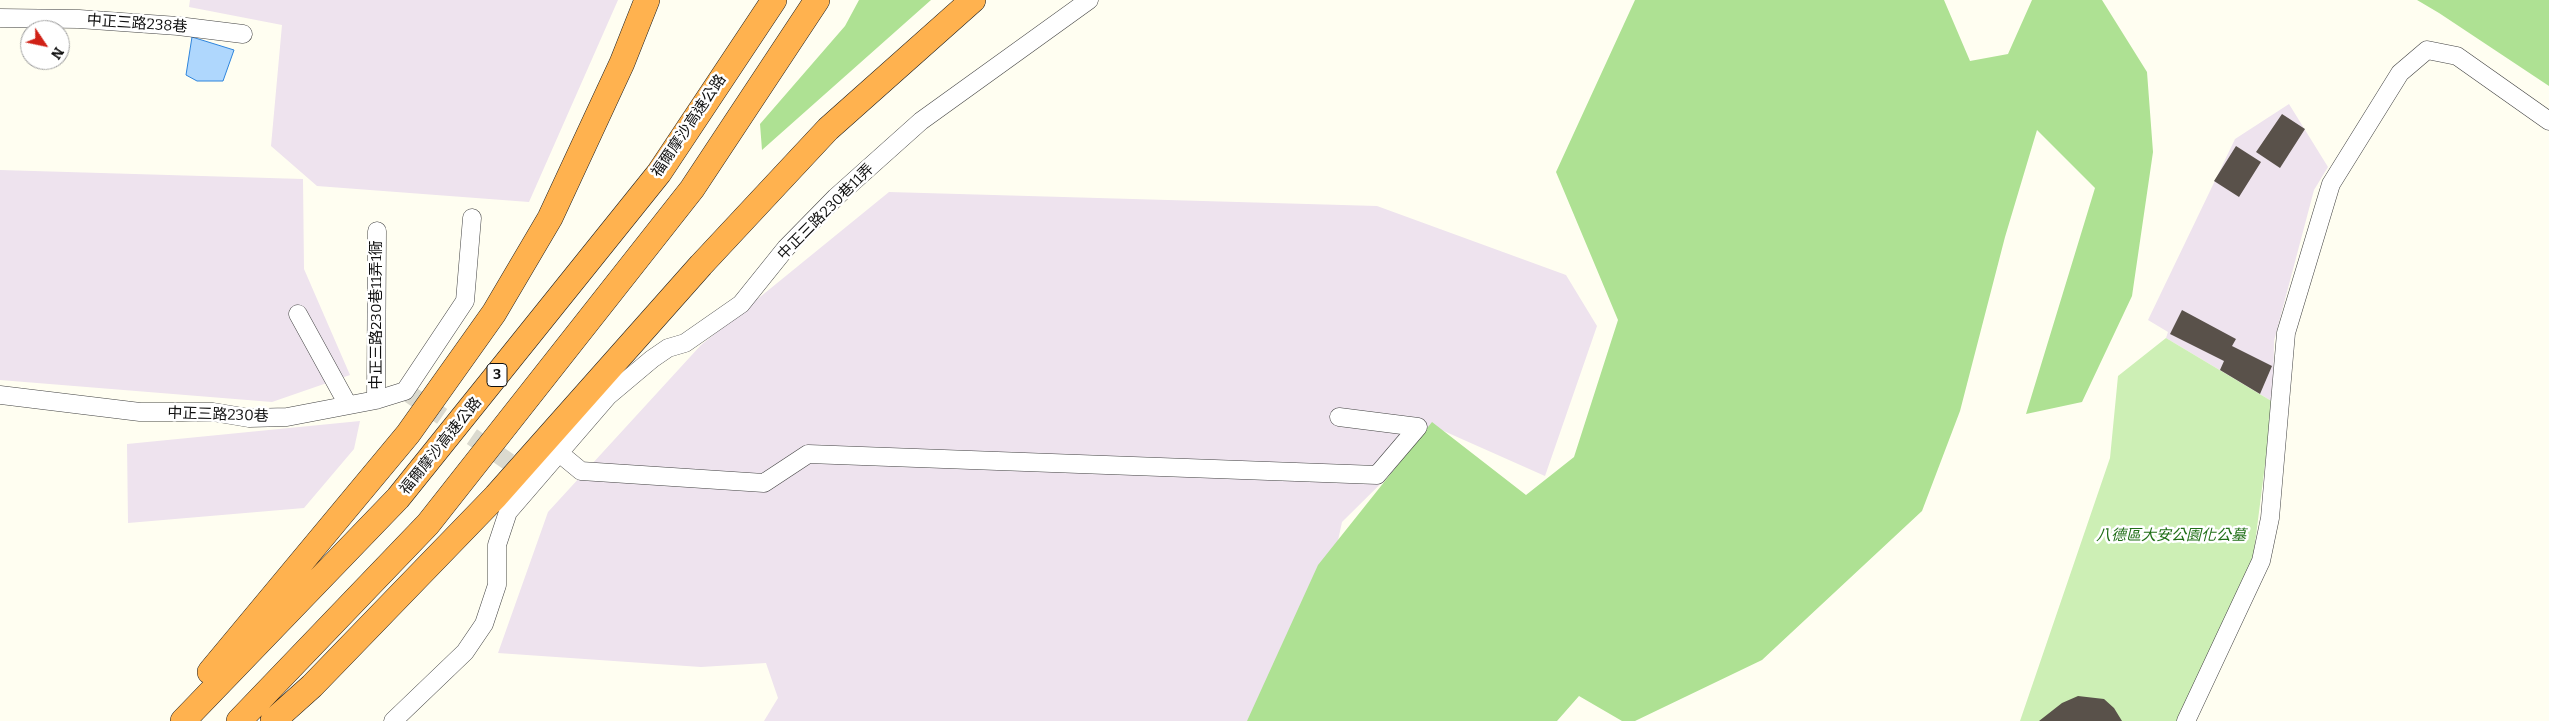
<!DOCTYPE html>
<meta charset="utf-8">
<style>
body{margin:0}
#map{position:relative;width:2549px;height:721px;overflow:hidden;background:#fffef1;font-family:Bitter,serif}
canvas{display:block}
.north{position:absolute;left:20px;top:20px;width:50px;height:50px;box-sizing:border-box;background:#fff;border:1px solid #9f9f9f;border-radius:50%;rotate:124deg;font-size:14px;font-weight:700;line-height:20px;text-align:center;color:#0f0f0f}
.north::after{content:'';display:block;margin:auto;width:18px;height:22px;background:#d02116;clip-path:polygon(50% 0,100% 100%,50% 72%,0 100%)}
</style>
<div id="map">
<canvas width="2549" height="721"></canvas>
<div class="north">N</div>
</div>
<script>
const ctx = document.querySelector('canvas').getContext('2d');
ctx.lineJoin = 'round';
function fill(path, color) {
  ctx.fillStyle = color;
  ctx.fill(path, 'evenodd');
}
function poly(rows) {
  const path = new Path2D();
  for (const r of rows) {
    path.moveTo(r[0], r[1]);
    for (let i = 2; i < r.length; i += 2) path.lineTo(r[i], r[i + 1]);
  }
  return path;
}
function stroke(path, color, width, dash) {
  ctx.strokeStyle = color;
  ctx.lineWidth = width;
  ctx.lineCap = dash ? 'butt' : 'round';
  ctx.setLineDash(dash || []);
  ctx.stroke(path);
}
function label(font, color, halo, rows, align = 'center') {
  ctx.font = font + ' Bitter,"Noto Sans TC",serif';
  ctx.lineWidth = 5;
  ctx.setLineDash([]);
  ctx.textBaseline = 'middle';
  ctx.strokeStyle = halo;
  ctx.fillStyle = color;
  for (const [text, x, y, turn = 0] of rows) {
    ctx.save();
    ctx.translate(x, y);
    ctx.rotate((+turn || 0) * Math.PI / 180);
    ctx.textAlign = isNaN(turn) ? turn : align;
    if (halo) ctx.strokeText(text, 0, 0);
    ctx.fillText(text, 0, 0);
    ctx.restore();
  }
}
fill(poly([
 [190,0,618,0,529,202,317,186,271,146,282,25,189,7],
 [2289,104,2328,167,2314,190,2274,341,2273,402,2166,338,2168,332,2148,320,2235,139],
 [0,170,303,179,304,269,350,375,272,402,0,380],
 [889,192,1377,206,1566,275,1597,326,1545,476,1437,428,1342,522,1316,642,1251,721,764,721,778,698,766,663,701,667,498,653,548,512,701,345],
 [360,421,354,449,304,508,128,523,127,444]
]), '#eee3ee');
fill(poly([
 [2166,338,2273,402,2253,559,2177,721,2020,721,2110,458,2118,376]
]), '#cdefb5');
fill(poly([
 [859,0,931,0,762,150,760,124,845,26],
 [1635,0,1944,0,1970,61,2008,54,2032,0,2102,0,2147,72,2153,152,2132,296,2082,402,2026,414,2095,188,2037,130,2005,237,1960,411,1922,511,1762,660,1635,721,1622,721,1579,696,1557,721,1247,721,1318,565,1432,422,1526,495,1574,457,1618,320,1556,172],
 [2417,0,2549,0,2549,86,2439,13]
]), '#aee193');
const water = poly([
 [192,37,234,50,223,81,197,81,186,75,192,37]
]);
fill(water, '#afd7fd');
stroke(water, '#2e84dc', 1);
fill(poly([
 [2282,114,2305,129,2280,168,2256,152],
 [2236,146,2261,162,2239,197,2214,181],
 [2182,310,2236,339,2232,346,2272,366,2260,394,2220,370,2224,361,2170,334],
 [2078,696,2104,699,2114,708,2122,721,2039,721,2062,703]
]), '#59514a');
stroke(poly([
 [405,391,528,475]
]), '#dbdacf', 18, [18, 9]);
const minor = poly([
 [0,18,79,19,178,26,243,34],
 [298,314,348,405],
 [0,395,140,412,213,412,249,418,287,417,376,400,405,391,465,301,472,218],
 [376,400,377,231],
 [558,452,581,471,764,483,808,454,1377,475,1418,427,1339,417],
 [393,721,465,652,484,624,497,585,497,545,508,512,608,396,652,359,668,348,685,343,741,304,786,248,836,197,921,121,1089,0],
 [2186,721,2261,561,2270,518,2286,333,2331,184,2400,73,2427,50,2457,56,2549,121]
]);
const highway = poly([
 [210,672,408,434,494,313,550,218,622,63,647,0],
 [183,721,398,498,659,173,774,0],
 [239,721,428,524,692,189,817,0],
 [273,721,312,686,496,496,701,265,828,129,973,0]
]);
stroke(minor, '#424242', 19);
stroke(highway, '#202020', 26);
stroke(minor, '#fff', 18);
stroke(highway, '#ffb24f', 25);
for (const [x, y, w] of [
 [497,375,20]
]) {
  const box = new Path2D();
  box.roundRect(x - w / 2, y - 11.5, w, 23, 4);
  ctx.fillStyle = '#fff';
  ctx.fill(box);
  stroke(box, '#0f0f0f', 1);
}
label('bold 14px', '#0f0f0f', null, [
 ["3",497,375]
]);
label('15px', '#0f0f0f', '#fff', [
 ["中正三路238巷",137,24,4],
 ["福爾摩沙高速公路",689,126,-56],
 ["中正三路230巷11弄",826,212,-45],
 ["中正三路230巷11弄1衕",377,315,-90],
 ["中正三路230巷",218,415,2],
 ["福爾摩沙高速公路",441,446,-51]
]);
label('italic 15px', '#206f17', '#fff', [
 ["八德區大安公園化公墓",2171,536]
]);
</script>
